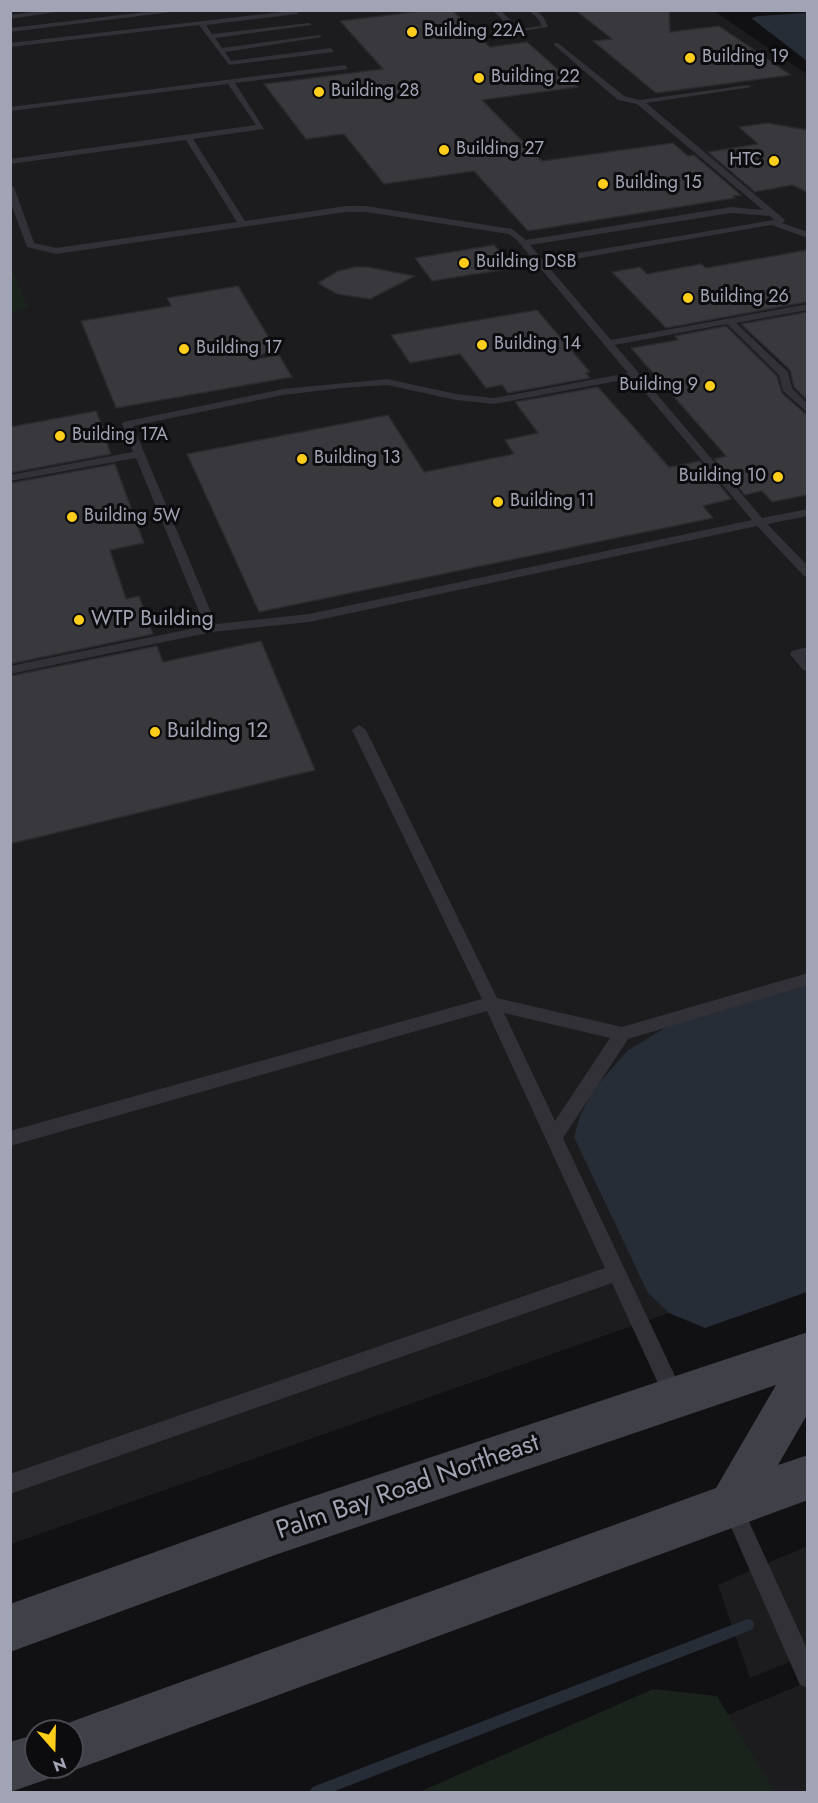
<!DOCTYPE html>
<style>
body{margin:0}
#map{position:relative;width:818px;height:1803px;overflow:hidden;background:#111012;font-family:Jost,sans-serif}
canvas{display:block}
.frame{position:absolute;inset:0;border:12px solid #a0a4b4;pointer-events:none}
.north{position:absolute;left:24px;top:1719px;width:60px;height:60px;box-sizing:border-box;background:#0c0b0d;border:2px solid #474850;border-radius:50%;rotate:160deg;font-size:16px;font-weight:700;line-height:24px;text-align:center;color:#a0a4b4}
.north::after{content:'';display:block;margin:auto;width:21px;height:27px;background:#ffce1b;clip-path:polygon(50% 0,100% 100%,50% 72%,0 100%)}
</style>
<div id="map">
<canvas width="818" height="1803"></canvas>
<div class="frame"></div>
<div class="north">N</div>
</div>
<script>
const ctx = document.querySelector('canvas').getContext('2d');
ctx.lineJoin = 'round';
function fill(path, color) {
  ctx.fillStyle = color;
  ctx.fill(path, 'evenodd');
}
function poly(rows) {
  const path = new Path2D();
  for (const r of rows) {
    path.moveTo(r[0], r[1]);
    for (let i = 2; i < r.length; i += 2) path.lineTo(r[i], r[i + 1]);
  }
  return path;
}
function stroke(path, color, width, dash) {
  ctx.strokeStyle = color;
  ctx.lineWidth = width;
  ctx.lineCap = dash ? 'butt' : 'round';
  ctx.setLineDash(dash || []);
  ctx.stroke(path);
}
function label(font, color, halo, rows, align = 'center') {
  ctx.font = font + ' Jost,sans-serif';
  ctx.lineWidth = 6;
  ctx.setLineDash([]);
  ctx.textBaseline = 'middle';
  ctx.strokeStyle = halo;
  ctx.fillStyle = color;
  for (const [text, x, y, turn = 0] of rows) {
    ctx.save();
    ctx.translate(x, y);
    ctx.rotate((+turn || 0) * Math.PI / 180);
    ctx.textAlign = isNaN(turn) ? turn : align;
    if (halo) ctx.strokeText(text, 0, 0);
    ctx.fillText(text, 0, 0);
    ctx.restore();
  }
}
fill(poly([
 [10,11,714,11,808,75,807,983,648,1293,669,1313,11,1544],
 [807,1546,807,1655,750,1678,718,1585],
 [807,1682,807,1792,543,1792]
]), '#1c1c1f');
fill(poly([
 [11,267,28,307,11,314,10,267],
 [653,1689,717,1696,775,1792,419,1792]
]), '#1a221c');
fill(poly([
 [807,13,807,61,751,18,758,16],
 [807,983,807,1292,705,1328,669,1313,648,1293,574,1137,580,1116,595,1088,627,1051,673,1023]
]), '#262d37');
stroke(poly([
 [316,1792,748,1625]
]), '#262d37', 12);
const building = poly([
 [430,10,452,10,490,47,527,42,578,87,482,100,542,161,673,143,688,156,694,155,741,195,733,196,735,198,528,231,474,171,384,184,344,134,306,139,264,84,383,69,340,21,430,10],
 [575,10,669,10,670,32,719,26,791,75,656,93,593,41,612,39,575,10],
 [768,123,807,130,807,192,792,185,755,192,708,152,758,144,739,127,768,123],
 [494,245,514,268,432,281,415,258,494,245],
 [807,250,807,302,666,328,612,272,640,267,647,274,701,264,706,268,807,250],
 [356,267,367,267,415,276,370,299,337,294,318,283,338,271,356,267],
 [238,286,275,348,252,360,279,355,292,377,116,408,81,321,171,306,167,298,238,286],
 [537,310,590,372,586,373,590,378,508,393,502,385,486,388,460,354,410,363,391,335,537,310],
 [807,312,807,400,794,387,790,370,741,324,807,312],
 [726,326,777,376,782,393,807,415,807,495,772,502,762,491,745,495,714,459,726,456,631,348,678,340,675,336,726,326],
 [598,387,669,467,700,461,731,499,703,506,713,518,259,612,187,454,388,415,424,472,514,454,505,440,538,433,515,402,598,387],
 [96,411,109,441,106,441,111,454,10,473,10,427,96,411],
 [115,464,144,543,110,550,126,599,139,596,153,634,10,664,10,483,115,464],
 [261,641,315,770,10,844,10,676,157,646,163,662,261,641]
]);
fill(building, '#38383d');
stroke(building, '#2b2a2e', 1.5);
fill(poly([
 [46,10,69,10,10,19,10,15,46,10],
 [163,10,188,10,10,32,10,28,163,10],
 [299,10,297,14,206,25,212,34,309,23,312,25,215,38,222,48,319,35,322,37,225,52,231,61,331,48,334,52,229,65,199,25,10,47,10,43,299,10],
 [492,10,500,10,520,29,541,26,539,20,529,10,537,10,544,18,548,27,516,32,492,10],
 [554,43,558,43,624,96,640,100,748,85,752,87,646,103,784,219,785,221,782,223,808,232,808,238,771,225,546,264,611,340,808,304,808,310,736,323,788,372,792,388,808,404,808,413,783,391,779,375,727,324,615,345,762,518,808,509,808,516,767,524,808,566,808,577,804,576,757,526,309,622,212,632,10,674,10,666,205,626,136,458,10,481,10,475,133,452,122,424,123,422,283,389,387,379,456,394,494,398,628,373,516,239,509,234,366,212,346,212,56,254,27,247,10,201,10,185,14,187,34,243,56,248,237,222,186,140,10,164,10,159,256,125,228,84,10,111,10,107,345,65,348,69,235,83,264,129,193,139,245,221,346,206,366,206,512,229,526,240,731,207,763,210,637,104,618,100,554,45,554,43],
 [731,213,770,216,774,220,542,259,530,245,731,213],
 [633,378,752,520,309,614,216,624,133,426,283,395,342,388,387,385,456,400,494,404,633,378],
 [808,647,808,655,805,656,808,659,808,671,803,670,790,654,792,651,808,647],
 [359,725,366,730,497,998,622,1027,808,973,808,985,628,1039,563,1138,682,1391,685,1398,682,1405,675,1408,668,1405,612,1283,10,1494,10,1474,605,1268,487,1011,10,1146,10,1131,482,999,352,730,359,725],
 [504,1013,610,1038,555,1121,504,1013],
 [733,1499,740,1502,808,1651,808,1688,800,1685,723,1509,726,1502,733,1499]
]), '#313137');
fill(poly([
 [808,1332,808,1413,778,1465,808,1455,808,1500,72,1771,62,1767,72,1767,72,1731,53,1731,54,1728,716,1488,776,1385,275,1555,10,1652,10,1604,275,1509,808,1332],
 [36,1734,36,1767,58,1767,54,1777,10,1792,10,1742,36,1734]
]), '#3f4048');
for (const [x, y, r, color] of [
 [412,32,6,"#ffce1b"],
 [690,58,6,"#ffce1b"],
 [479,78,6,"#ffce1b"],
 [319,92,6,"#ffce1b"],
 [444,150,6,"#ffce1b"],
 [774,161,6,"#ffce1b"],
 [603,184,6,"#ffce1b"],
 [464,263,6,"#ffce1b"],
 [688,298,6,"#ffce1b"],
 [482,345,6,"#ffce1b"],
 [184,349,6,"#ffce1b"],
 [710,386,6,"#ffce1b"],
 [60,436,6,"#ffce1b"],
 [302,459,6,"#ffce1b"],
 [778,477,6,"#ffce1b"],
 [498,502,6,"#ffce1b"],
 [72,517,6,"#ffce1b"],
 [79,620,6,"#ffce1b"],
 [155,732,6,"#ffce1b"]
]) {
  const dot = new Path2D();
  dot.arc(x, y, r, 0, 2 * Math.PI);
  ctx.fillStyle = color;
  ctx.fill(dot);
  stroke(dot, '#0c0b0d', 2);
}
label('18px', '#a0a4b4', '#0c0b0d', [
 ["Building 22A",424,32],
 ["Building 19",702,58],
 ["Building 22",491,78],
 ["Building 28",331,92],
 ["Building 27",456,150],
 ["HTC",762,161,"right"],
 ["Building 15",615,184],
 ["Building DSB",476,263],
 ["Building 26",700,298],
 ["Building 14",494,345],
 ["Building 17",196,349],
 ["Building 9",698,386,"right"],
 ["Building 17A",72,436],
 ["Building 13",314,459],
 ["Building 10",766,477,"right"],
 ["Building 11",510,502],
 ["Building 5W",84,517]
], 'left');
label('21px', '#a0a4b4', '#0c0b0d', [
 ["WTP Building",91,620],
 ["Building 12",167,732]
], 'left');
label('26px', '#a0a4b4', '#0c0b0d', [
 ["Palm Bay Road Northeast",408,1488,-19]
]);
</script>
